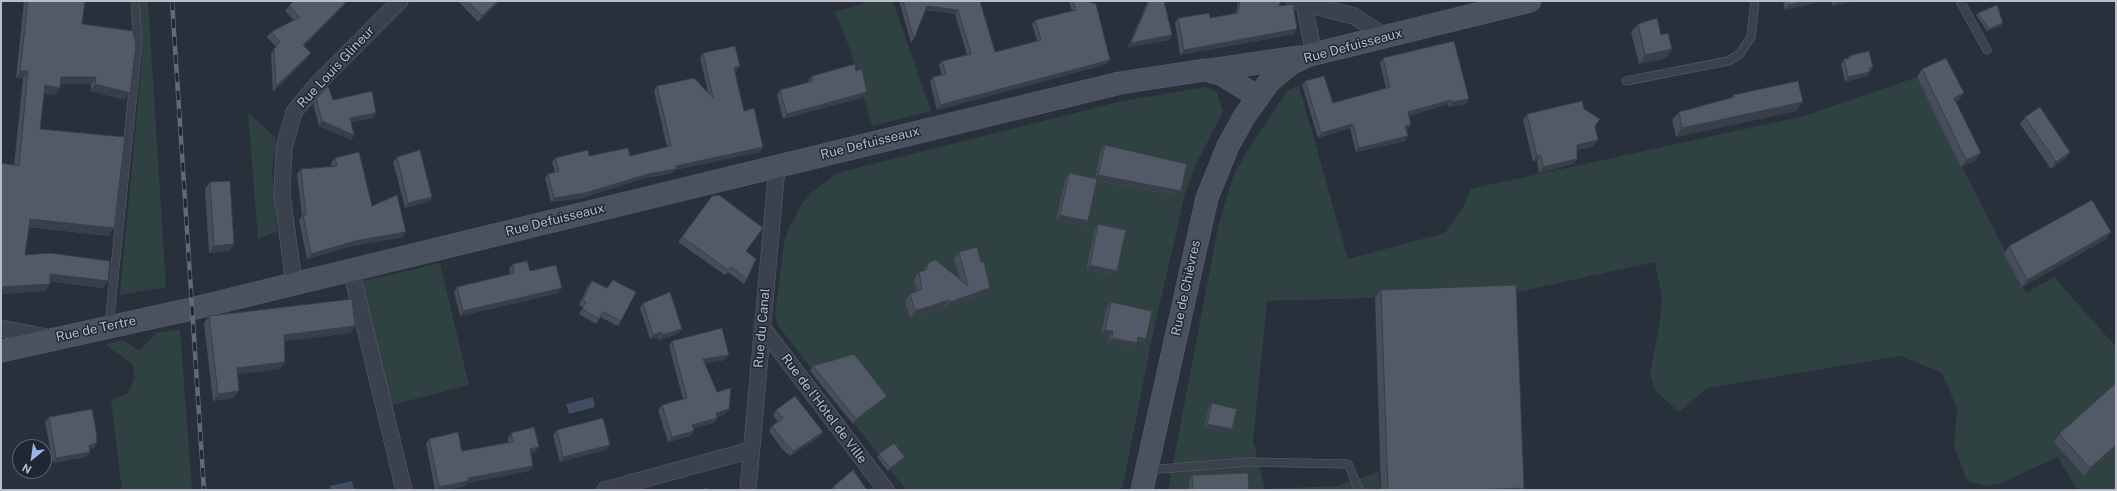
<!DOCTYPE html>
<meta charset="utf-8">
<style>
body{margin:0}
#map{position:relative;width:2117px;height:491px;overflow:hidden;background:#28303c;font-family:"Public Sans",sans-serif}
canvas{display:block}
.frame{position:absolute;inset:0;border:2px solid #b8bdc8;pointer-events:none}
.north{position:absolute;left:12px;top:439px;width:40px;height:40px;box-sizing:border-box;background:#212732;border:1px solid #5d636e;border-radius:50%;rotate:209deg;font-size:11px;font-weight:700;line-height:16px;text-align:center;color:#b8bdc8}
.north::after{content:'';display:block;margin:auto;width:14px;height:18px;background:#9ab6eb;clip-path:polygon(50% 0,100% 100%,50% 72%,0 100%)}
</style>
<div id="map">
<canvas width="2117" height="491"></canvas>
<div class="frame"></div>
<div class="north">N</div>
</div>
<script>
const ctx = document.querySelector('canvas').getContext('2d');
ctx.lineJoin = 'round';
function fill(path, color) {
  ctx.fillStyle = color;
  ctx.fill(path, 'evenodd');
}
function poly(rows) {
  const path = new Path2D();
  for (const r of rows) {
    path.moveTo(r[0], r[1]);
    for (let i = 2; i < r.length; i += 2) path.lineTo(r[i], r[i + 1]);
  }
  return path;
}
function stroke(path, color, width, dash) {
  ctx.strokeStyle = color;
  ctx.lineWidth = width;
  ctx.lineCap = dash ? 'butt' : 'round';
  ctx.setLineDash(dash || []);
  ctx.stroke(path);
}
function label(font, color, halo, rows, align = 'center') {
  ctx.font = font + ' "Public Sans",sans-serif';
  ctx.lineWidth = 3;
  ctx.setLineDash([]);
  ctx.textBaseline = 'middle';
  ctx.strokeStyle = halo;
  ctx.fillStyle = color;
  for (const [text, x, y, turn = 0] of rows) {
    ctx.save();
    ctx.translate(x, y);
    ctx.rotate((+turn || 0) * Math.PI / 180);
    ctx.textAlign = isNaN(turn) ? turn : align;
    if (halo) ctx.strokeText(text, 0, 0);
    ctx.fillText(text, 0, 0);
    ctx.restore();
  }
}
fill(poly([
 [139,1,148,1,166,287,120,295,143,49],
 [870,1,893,1,931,111,872,126,850,49,835,12],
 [1917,77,2026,293,2054,277,2116,347,2116,490,2078,490,2057,457,2000,484,1985,486,1967,481,1954,446,1957,408,1942,373,1901,356,1707,388,1679,412,1655,390,1650,374,1660,321,1662,297,1655,262,1508,294,1267,301,1253,440,1265,489,1337,486,1379,472,1380,490,1168,490,1218,227,1226,200,1234,174,1246,153,1287,91,1299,86,1348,259,1445,233,1464,206,1470,189,1804,116],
 [1205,87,1217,92,1223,112,1196,164,1185,194,1152,338,1122,490,906,490,779,327,775,315,784,244,788,229,802,204,810,194,837,173,1122,101],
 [248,112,276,138,272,171,277,231,258,239],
 [440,263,469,385,388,406,359,282],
 [180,329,192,490,122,490,111,401,128,393,135,377,132,364,105,344,123,340,139,351,156,333]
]), '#304142');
fill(poly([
 [593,397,595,407,569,414,566,404],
 [352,481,354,490,331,490,330,486]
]), '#404d63');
const lane = poly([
 [1960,1,1987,50],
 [1626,81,1728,61,1740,54,1751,37,1755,1],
 [109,326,138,43,135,1],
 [1147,470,1248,462,1348,464,1359,490]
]);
const street = poly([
 [1294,1,1354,16,1386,37],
 [1304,4,1314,54],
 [351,270,404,490],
 [294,283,282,194,284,148,294,112,319,82,400,1],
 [762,327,886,490],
 [1,328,51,338],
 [605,490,751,450],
 [748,490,777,166]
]);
const secondary = poly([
 [1210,70,1299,57],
 [1,351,191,309,1120,83,1205,70,1221,74,1258,97],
 [1142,490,1207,198,1228,146,1244,117,1269,82,1292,63,1310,55,1530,1]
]);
stroke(lane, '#5a606b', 9);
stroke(street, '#5a606b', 17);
stroke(secondary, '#5a606b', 23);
stroke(lane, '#3c424d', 8);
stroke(street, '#3c424d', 16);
stroke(secondary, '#4a515f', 22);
const rail = poly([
 [172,1,204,490]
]);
stroke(rail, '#626976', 4.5);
stroke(rail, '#212732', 3, [9]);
fill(poly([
 [24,1,85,1,82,24,125,100,90,91,91,84,60,84,55,95,44,93,40,129,109,236,29,227,25,255,103,288,50,281,45,291,1,294,1,163,14,165,23,78,16,78],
 [458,1,500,1,478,22],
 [899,1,980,1,995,52,1037,41,1032,24,1035,20,1072,11,1069,2,1070,1,1085,1,1107,64,937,110,930,82,933,77,942,75,939,65,942,61,967,55,955,14,925,10,914,39,911,43],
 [1148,1,1164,1,1172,35,1169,40,1128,47],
 [1238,1,1281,1,1279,6,1294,34,1180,55,1175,23,1178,18,1210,18,1236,13],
 [1783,1,1823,1,1785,10],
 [1831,1,1853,1,1833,6],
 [346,3,304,46,307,58,273,92,271,54,276,47,267,37,271,32,294,20,285,11,289,6],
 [1978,13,2001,26,1987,31,1976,15],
 [1638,24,1661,35,1672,49,1666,58,1639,64,1631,32],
 [703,53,737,71,735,71,744,111,760,152,675,170,673,173,645,178,582,198,551,202,545,178,548,174,555,172,552,162,555,158,589,156,630,156,667,147,654,91,657,86,708,92,700,58],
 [1849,56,1873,67,1867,76,1845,82,1841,64,1844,59,1848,58],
 [1383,58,1469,99,1466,104,1448,107,1448,104,1409,116,1408,129,1406,130,1408,136,1405,141,1356,152,1350,128,1318,138,1302,85,1305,81,1333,103,1386,88,1380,63],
 [1922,69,1959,100,1956,102,1976,160,1961,167,1917,77],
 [856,71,864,97,783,119,777,95,780,90,809,83,808,81,812,76],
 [1733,95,1803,102,1796,111,1676,137,1672,120,1679,112,1731,98],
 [316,99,333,100,373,118,351,122,354,135,351,140,319,126,313,104],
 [1584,109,1595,126,1594,146,1577,150,1577,159,1573,164,1539,173,1537,160,1533,162,1523,120,1527,114],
 [2025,117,2070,152,2065,159,2051,169,2020,124],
 [1105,145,1181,191,1177,196,1097,181,1088,221,1084,226,1056,220,1066,178,1069,173,1095,179,1101,150],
 [397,157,432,197,429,202,405,208,393,162],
 [335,158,372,206,403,237,352,246,307,259,299,220,302,216,297,174,301,169,332,167,331,163],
 [210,182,234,244,229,251,209,253,205,189],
 [712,196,746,251,747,279,744,284,728,272,725,275,678,242],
 [1098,224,1114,276,1086,270,1095,229],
 [2106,239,2022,287,2004,254,2009,246],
 [959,252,990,288,985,295,945,308,944,307,910,318,905,301,910,294,917,292,914,279,919,272,923,271,924,269,929,262,960,279,954,259],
 [513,264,530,271,558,293,460,316,454,292,457,287,510,274,509,269],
 [592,281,621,321,618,326,600,317,596,324,579,314,583,307,579,305,588,286],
 [1381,290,1523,490,1381,490,1375,298],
 [1111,302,1143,343,1137,342,1133,348,1108,343,1110,336,1101,334,1107,307],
 [643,303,682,329,678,334,659,340,658,337,650,339,640,308],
 [209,316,351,333,284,341,285,362,280,369,237,374,234,398,213,401,204,323],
 [672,341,729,355,725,360,705,363,725,414,717,417,714,423,693,428,691,436,668,442,658,410,662,405,683,399,669,346],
 [813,366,883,401,853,424,810,371],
 [2116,383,2116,448,2084,476,2054,442,2059,434],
 [1212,403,1229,434,1204,428,1209,407],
 [776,410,819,437,790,456,783,450,769,431,772,426,778,422,773,415],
 [49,417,96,438,97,443,94,448,89,449,86,457,53,463,45,422],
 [557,430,606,450,560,462,553,435],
 [511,433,535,452,531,453,533,466,529,471,467,483,465,486,445,490,435,490,426,444,429,439,462,451,508,442,508,438],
 [879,454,905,457,903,460,888,471,877,457],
 [1192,475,1249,490,1189,490,1189,480],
 [834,486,867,490,831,490]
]), '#474d59');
fill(poly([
 [347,1,346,3,299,50,303,45],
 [498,1,500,1,478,22,482,16],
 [1805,1,1823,1,1785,10,1789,5],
 [1837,1,1853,1,1833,6],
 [927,6,958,10,955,14,924,10],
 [2003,23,2001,26,1987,31,1989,29],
 [1297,29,1294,34,1180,55,1184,50],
 [1172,35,1169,40,1128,47,1131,43],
 [1672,49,1666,58,1639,64,1645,55],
 [311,53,307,58,273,92,276,86],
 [1110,60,1107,64,937,110,940,105],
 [740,66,737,71,731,72,734,68],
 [1873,67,1867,76,1845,82,1848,77,1869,68],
 [20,71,28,71,23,78,16,78],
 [61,77,96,77,91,84,56,84],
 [95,84,130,93,125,100,90,91],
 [45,85,60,88,55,95,40,92],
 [867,92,864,97,783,119,787,114],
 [1964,93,1959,100,1949,105,1954,98],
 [1469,99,1466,104,1448,107,1452,102],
 [1451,100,1448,104,1405,117,1408,112],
 [1803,102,1796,111,1676,137,1682,128],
 [376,113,373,118,346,123,350,118],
 [322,121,354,135,351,140,319,126],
 [1353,124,1350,128,1318,138,1321,133],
 [1411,125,1408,129,1402,131,1405,126],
 [1408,136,1405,141,1356,152,1359,148],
 [1598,140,1594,146,1573,151,1577,145],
 [763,147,760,152,675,170,673,173,645,178,582,198,551,202,554,198,648,174,676,166],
 [2070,152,2065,159,2051,169,2056,162],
 [1981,153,1976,160,1961,167,1966,160],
 [1541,155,1537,160,1533,162,1537,156],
 [1577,159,1573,164,1539,173,1543,167],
 [1098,175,1181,191,1177,196,1094,180],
 [432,197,429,202,405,208,408,203],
 [1060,215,1088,221,1084,226,1056,220],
 [30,219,114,228,109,236,25,226],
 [406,232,403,237,352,246,307,259,311,254,355,241],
 [2111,232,2106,239,2022,287,2027,280],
 [234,244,229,251,209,253,214,246],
 [1090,265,1117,271,1114,276,1086,270],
 [50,274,108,281,103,288,45,281],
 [50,284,45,291,1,294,1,287],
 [562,288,558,293,460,316,463,311],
 [990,288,985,295,945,308,950,302],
 [949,300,944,307,910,318,915,311],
 [355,326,351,333,279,342,284,335],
 [682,329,678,334,659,340,662,335],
 [1105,330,1113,331,1110,336,1101,334],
 [662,332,658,337,650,339,653,335],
 [1138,337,1146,339,1143,343,1135,342],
 [1112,338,1137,343,1133,348,1108,343],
 [729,355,725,360,700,364,703,359],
 [285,362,280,369,232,375,237,368],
 [239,391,234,398,213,401,218,394],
 [887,396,883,401,853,424,856,419],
 [729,409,725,414,712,418,716,413],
 [717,418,714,423,688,430,692,425],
 [1207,424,1232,429,1229,434,1204,428],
 [694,431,691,436,668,442,672,437],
 [823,432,819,437,790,456,794,451],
 [97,443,94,448,85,450,89,445],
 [610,445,606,450,560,462,563,457],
 [2116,445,2116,448,2084,476,2090,468],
 [539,447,535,452,526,454,530,449],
 [90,452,86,457,53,463,56,458],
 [905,457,903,460,888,471,890,468],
 [533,466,529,471,467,483,465,486,445,490,437,490,439,487,468,478],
 [1524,488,1523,490,1471,490]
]), '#393f48');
const building = poly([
 [28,1,85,1,82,24,133,31,136,45,130,93,95,84,96,77,61,77,60,88,45,85,40,129,125,137,114,228,30,219,25,255,50,253,110,261,108,281,50,274,50,284,1,287,1,163,19,166,28,71,20,71,28,1],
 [293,1,347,1,303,45,311,53,276,86,274,49,280,42,271,32,300,17,289,6,293,1],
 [467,1,498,1,482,16,467,1],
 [903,1,980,1,995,52,1041,40,1035,20,1076,10,1073,1,1085,1,1096,4,1110,60,940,105,933,77,946,74,942,61,971,54,958,10,927,6,914,39,903,1],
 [1149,1,1164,1,1172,35,1131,43,1149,1],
 [1240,1,1281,1,1279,6,1293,4,1297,29,1184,50,1178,18,1209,13,1210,18,1238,13,1240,1],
 [1788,1,1805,1,1789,5,1788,1],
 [1997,5,2003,23,1989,29,1978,13,1997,5],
 [1657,18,1661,35,1668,33,1672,49,1645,55,1638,24,1657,18],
 [1454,41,1469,99,1452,102,1451,100,1408,112,1411,125,1405,126,1408,136,1359,148,1353,124,1321,133,1305,81,1324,76,1333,103,1390,87,1383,58,1454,41],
 [735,46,740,66,734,68,744,111,754,108,763,147,676,166,676,169,648,174,585,193,554,198,548,174,559,171,555,158,588,150,589,156,628,148,630,156,671,146,657,86,694,78,713,98,703,53,735,46],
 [1869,51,1873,67,1869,68,1870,72,1848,77,1844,59,1850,58,1849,56,1869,51],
 [1946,58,1964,93,1954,98,1981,153,1966,160,1922,69,1946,58],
 [855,64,856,71,862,69,867,92,787,114,780,90,813,81,812,76,855,64],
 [1798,81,1803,102,1682,128,1679,112,1734,97,1733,95,1798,81],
 [328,86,333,100,372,91,376,113,350,118,354,135,322,121,316,99,328,86],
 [1582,101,1584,109,1600,119,1595,126,1598,140,1577,145,1577,159,1543,167,1541,155,1537,156,1527,114,1582,101],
 [2040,107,2070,152,2056,162,2025,117,2040,107],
 [1105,145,1187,164,1181,191,1098,175,1105,145],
 [420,150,432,197,408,203,397,157,420,150],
 [359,152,372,206,397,195,406,232,355,241,311,254,303,215,306,215,301,169,337,166,335,158,359,152],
 [1069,173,1097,179,1088,221,1060,215,1069,173],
 [230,181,234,244,214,246,210,182,230,181],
 [719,195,763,228,746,251,756,259,747,279,731,267,728,270,682,237,712,196,719,195],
 [2092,200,2111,232,2027,280,2009,246,2092,200],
 [1098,224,1126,230,1117,271,1090,265,1098,224],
 [977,247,981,262,984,262,990,288,950,302,949,300,915,311,910,294,922,289,919,272,926,270,929,262,936,260,968,286,959,252,977,247],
 [527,261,530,271,556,265,562,288,463,311,457,287,514,273,513,264,527,261],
 [613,280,636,292,621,321,603,312,599,319,582,309,586,302,583,300,592,281,607,288,613,280],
 [1516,285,1524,488,1471,490,1388,490,1381,290,1516,285],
 [670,292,682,329,662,335,662,332,653,335,643,303,670,292],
 [352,299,355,326,284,335,285,362,237,368,239,391,218,394,209,316,352,299],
 [1111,302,1152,311,1146,339,1138,337,1137,343,1112,338,1113,331,1105,330,1111,302],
 [722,328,729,355,703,359,717,392,731,388,729,409,716,413,717,418,692,425,694,431,672,437,662,405,687,398,672,341,722,328],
 [854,354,887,396,856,419,813,366,854,354],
 [2116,383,2116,445,2090,468,2059,434,2116,383],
 [795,396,823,432,794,451,787,445,772,426,783,418,776,410,795,396],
 [1212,403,1237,409,1232,429,1207,424,1212,403],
 [92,409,97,436,96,436,97,443,89,445,90,452,56,458,49,417,92,409],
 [603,418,610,445,563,457,557,430,603,418],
 [534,427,539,447,530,449,533,466,468,478,468,481,439,487,429,439,458,432,462,451,513,442,511,433,534,427],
 [894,443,905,457,890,468,879,454,894,443],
 [853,470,867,490,835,490,834,486,853,470],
 [1248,473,1249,490,1193,490,1192,475,1248,473],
 [706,488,707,490,700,490,706,488]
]);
fill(building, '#525a67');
stroke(building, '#393f48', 1);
label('13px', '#b8bdc8', '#212732', [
 ["Rue Defuisseaux",1353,46,-15],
 ["Rue Louis Glineur",336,67,-47],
 ["Rue Defuisseaux",870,143,-14],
 ["Rue Defuisseaux",555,220,-14],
 ["Rue de Chièvres",1186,288,-78],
 ["Rue du Canal",762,328,-85],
 ["Rue de Tertre",96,329,-12],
 ["Rue de l'Hôtel de Ville",824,409,53]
]);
</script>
